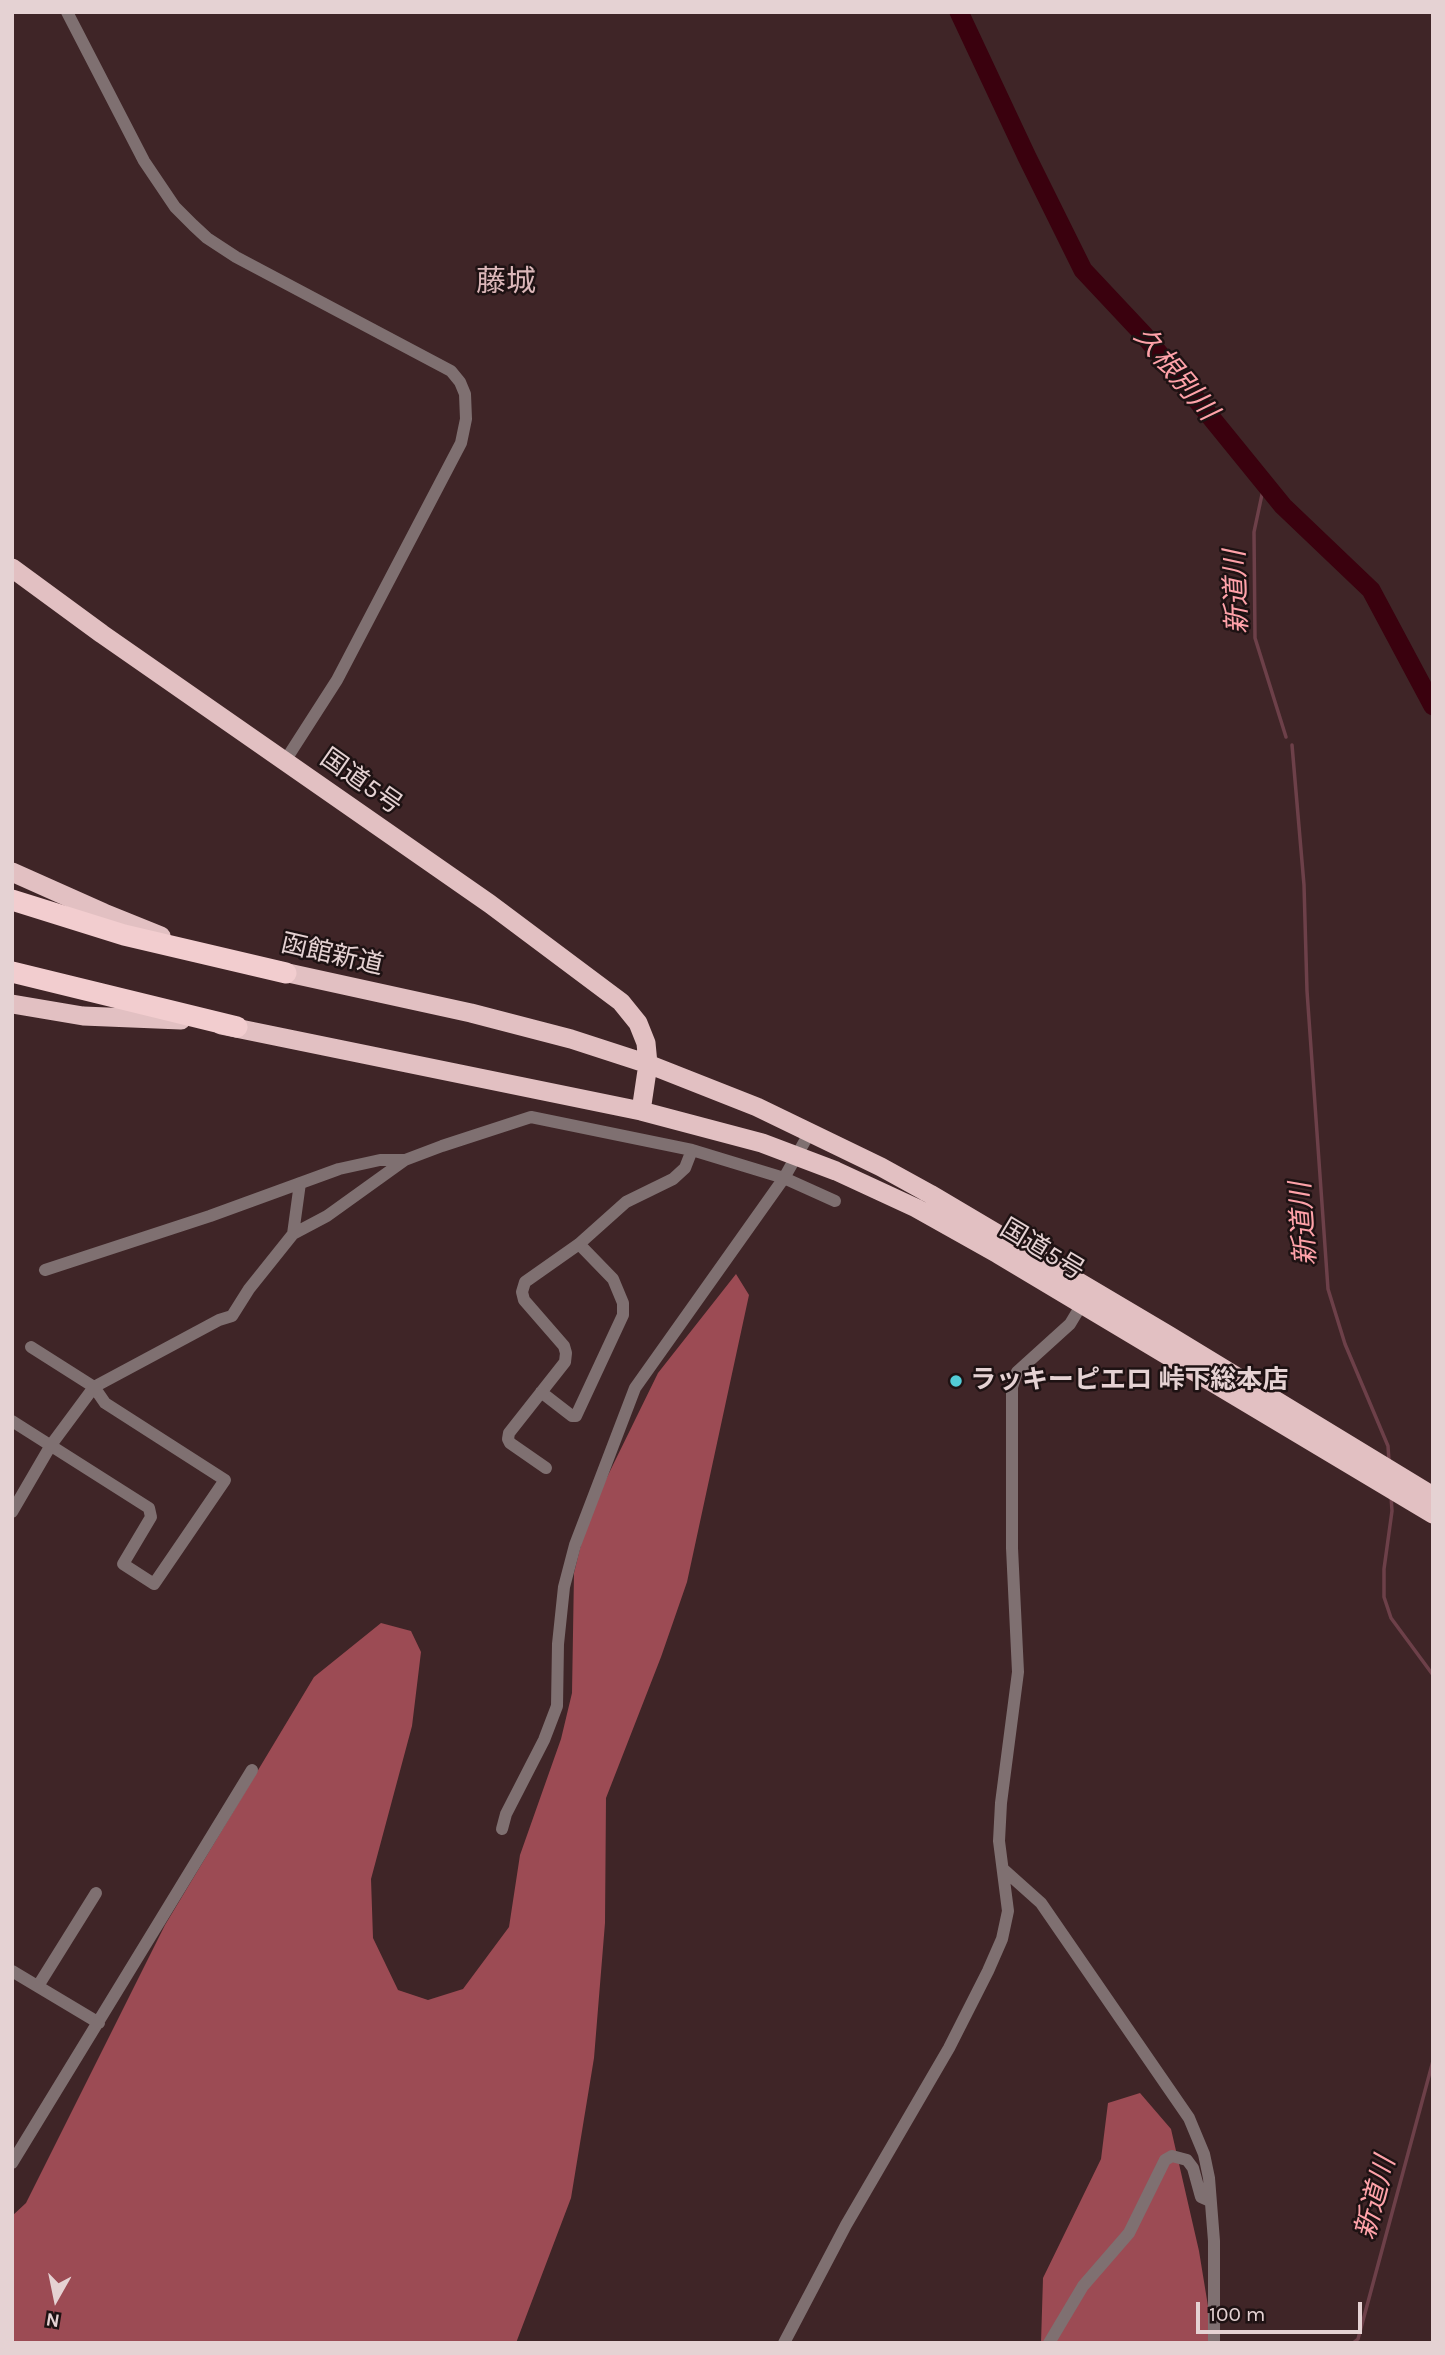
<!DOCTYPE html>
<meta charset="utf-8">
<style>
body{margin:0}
#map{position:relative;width:1445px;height:2355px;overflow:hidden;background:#3f2527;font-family:Karla,sans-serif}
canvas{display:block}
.frame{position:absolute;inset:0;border:14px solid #e5d2d3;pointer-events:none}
.north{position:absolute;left:21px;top:2264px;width:70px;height:70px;-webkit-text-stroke:5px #1e1213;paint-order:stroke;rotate:189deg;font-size:19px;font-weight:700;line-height:28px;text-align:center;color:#e5d2d3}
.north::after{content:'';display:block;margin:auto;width:24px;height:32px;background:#e5d2d3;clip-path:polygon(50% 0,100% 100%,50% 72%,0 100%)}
.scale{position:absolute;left:1196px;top:2302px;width:166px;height:32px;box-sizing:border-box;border:4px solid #e5d2d3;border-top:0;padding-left:9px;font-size:21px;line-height:24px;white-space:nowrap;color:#e5d2d3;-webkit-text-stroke:5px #1e1213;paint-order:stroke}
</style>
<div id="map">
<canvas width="1445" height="2355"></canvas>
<div class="frame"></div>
<div class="north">N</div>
<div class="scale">100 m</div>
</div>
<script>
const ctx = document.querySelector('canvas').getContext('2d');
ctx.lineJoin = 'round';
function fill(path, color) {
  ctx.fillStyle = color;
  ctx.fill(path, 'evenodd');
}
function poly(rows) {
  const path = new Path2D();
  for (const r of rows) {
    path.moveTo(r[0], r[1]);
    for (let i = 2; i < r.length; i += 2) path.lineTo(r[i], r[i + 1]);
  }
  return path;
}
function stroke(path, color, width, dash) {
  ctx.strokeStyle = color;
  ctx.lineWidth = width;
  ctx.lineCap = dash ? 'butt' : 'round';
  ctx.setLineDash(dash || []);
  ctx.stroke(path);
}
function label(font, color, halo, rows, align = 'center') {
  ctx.font = font + ' Karla,"Noto Sans JP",sans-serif';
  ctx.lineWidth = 5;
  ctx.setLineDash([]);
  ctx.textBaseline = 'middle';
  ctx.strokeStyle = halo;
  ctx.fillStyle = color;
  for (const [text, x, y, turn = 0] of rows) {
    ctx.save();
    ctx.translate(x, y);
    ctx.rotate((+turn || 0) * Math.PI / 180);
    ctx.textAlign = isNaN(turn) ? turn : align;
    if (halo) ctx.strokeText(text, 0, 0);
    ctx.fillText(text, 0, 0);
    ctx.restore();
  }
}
fill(poly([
 [736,1274,749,1295,687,1582,661,1657,606,1798,605,1923,594,2058,571,2198,516,2343,12,2343,12,2216,26,2203,165,1925,314,1677,381,1623,411,1631,421,1652,412,1726,371,1879,373,1938,398,1990,428,2000,463,1989,509,1927,520,1855,561,1739,572,1693,574,1573,588,1516,658,1373],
 [1140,2093,1171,2129,1199,2251,1214,2343,1041,2343,1043,2278,1101,2159,1108,2103]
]), '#9c4b54');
stroke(poly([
 [1264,485,1254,532,1255,638,1286,737],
 [1292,745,1304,885,1307,991,1328,1289,1345,1344,1388,1446,1389,1461],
 [1391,1496,1392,1511,1384,1569,1384,1597,1391,1618,1433,1675],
 [1353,2343,1358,2339,1433,2061]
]), '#6d4049', 3.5);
stroke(poly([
 [959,12,1027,157,1083,270,1144,335,1283,506,1371,590,1433,706]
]), '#3a010e', 19);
stroke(poly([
 [67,12,144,161,175,207,193,225,207,238,236,257,451,371,460,382,465,394,466,419,461,443,337,680,285,761],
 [293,1234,300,1183],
 [45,1270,210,1216,339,1169,380,1160,405,1160],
 [541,1392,572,1416,576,1416,623,1315,623,1303,613,1279,579,1244],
 [12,1421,149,1508,151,1517,123,1564,154,1584,225,1480,105,1403,94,1387,31,1347],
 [546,1468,510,1443,508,1439,509,1433,565,1362,566,1353,564,1346,524,1300,522,1292,525,1282,579,1244,626,1202,673,1179,685,1168,692,1150],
 [12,1512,51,1445,94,1387,219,1320,232,1316,249,1289,293,1234,327,1216,405,1160,442,1146,531,1117,692,1150,784,1178,835,1201],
 [502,1829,506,1814,544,1740,557,1706,558,1644,564,1587,575,1545,635,1388,784,1178,810,1132],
 [1003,1869,1041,1903,1189,2118,1204,2154,1209,2178,1214,2241,1214,2343],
 [12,1971,99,2023],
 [38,1986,96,1893],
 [12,2163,252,1770],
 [784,2343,846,2225,949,2048,988,1971,1002,1939,1008,1911,999,1841,1001,1803,1018,1672,1012,1548,1012,1387,1017,1372,1070,1324,1085,1299],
 [1049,2343,1083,2286,1129,2233,1165,2160,1172,2156,1187,2160,1193,2168,1201,2197,1210,2201]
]), '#7f7071', 12);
stroke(poly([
 [12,568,102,634,490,904,621,1002,638,1023,646,1043,648,1064,641,1111],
 [12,872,104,913,161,936],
 [270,969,471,1013,571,1039,648,1064,757,1107,881,1167,930,1194,1168,1335,1433,1496],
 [12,1004,83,1016,181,1020],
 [221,1025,641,1111,762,1143,836,1171,916,1208,998,1254,1433,1514]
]), '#e2c0c2', 19);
stroke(poly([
 [12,900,124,935,286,973],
 [12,972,237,1027]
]), '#f2cdcf', 21);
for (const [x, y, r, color] of [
 [956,1381,7,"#52ccd6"]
]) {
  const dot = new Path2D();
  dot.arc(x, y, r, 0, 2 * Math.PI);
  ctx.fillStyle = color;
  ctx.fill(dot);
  stroke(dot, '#1e1213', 2.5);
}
label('26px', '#e5d2d3', '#1e1213', [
 ["国道5号",361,782,35],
 ["函館新道",332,955,13],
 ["国道5号",1042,1250,31]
]);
label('bold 26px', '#e5d2d3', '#1e1213', [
 ["ラッキーピエロ 峠下総本店",970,1381]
], 'left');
label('italic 28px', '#ffa2a9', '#1e1213', [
 ["久根別川",1175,374,50],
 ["新道川",1237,592,-92],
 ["新道川",1304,1224,-94],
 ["新道川",1376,2198,-75]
]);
label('30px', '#dbb7b9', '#1e1213', [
 ["藤城",506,282]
]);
</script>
